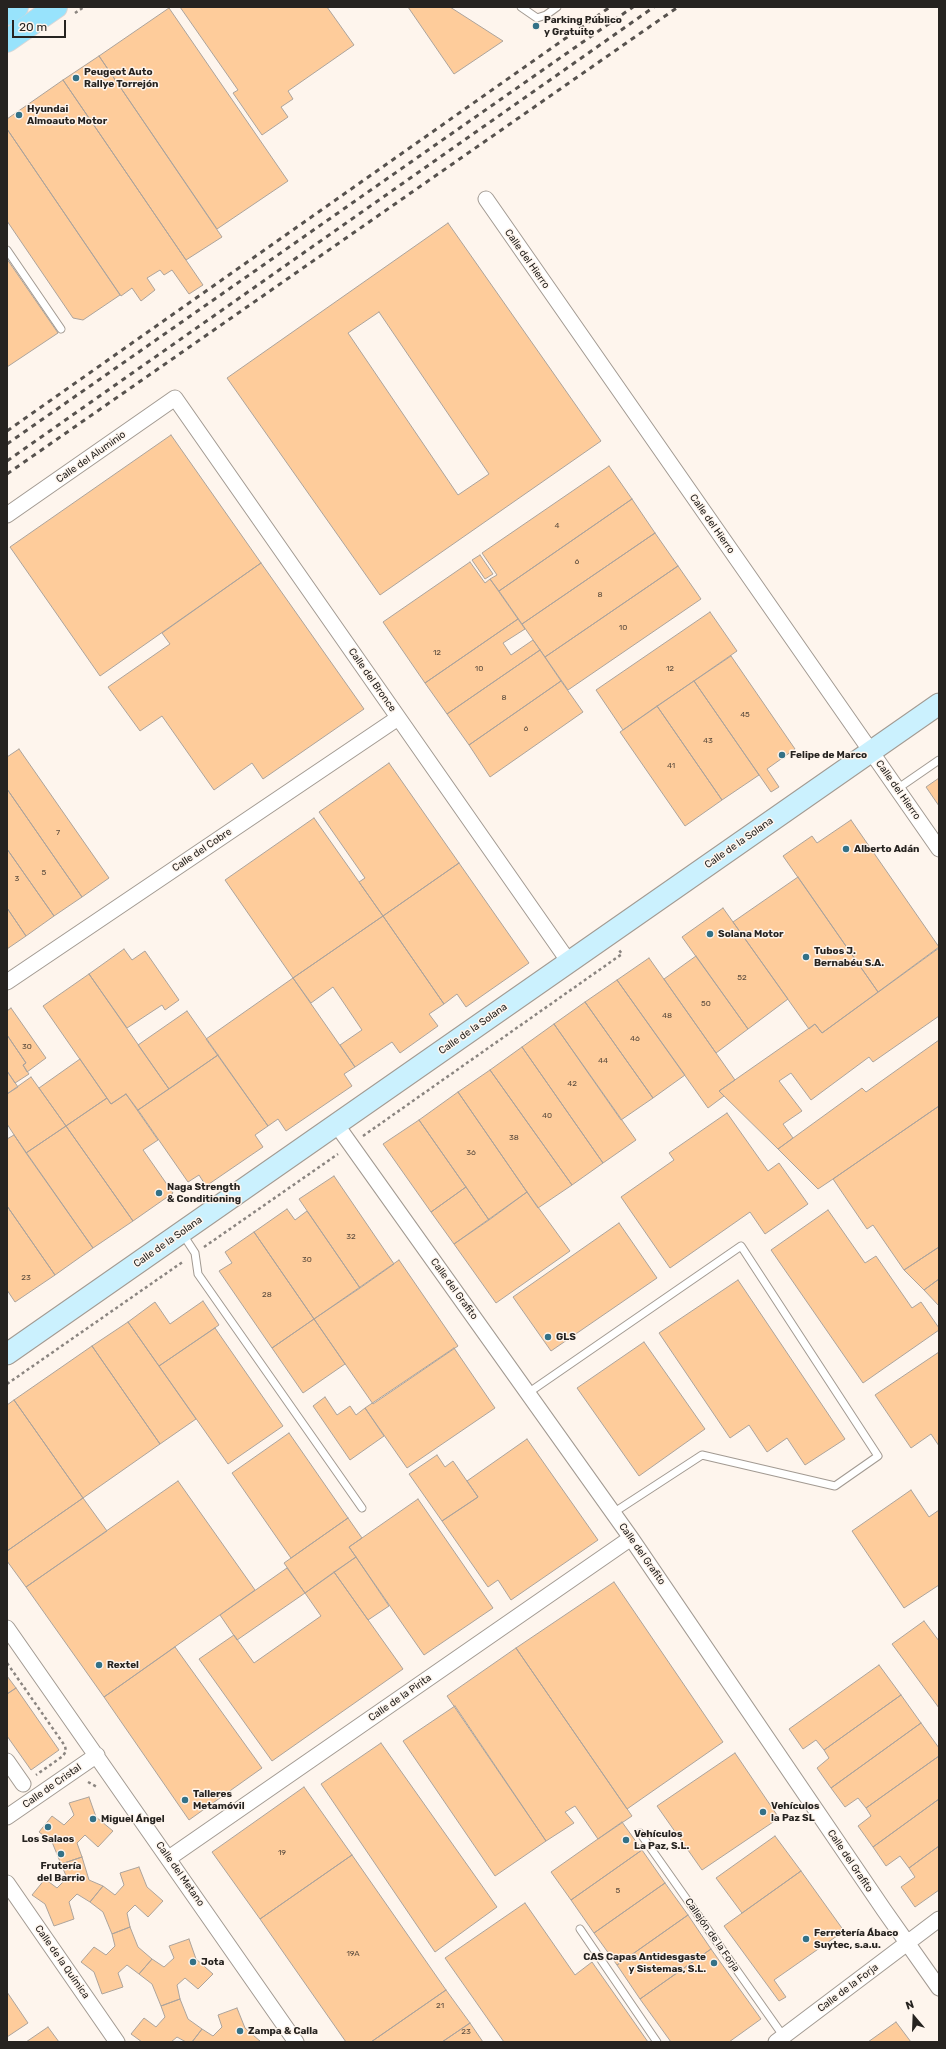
<!DOCTYPE html>
<meta charset="utf-8">
<style>
body{margin:0}
#map{position:relative;width:946px;height:2049px;overflow:hidden;background:#fef5ed;font-family:Rubik,sans-serif}
canvas{display:block}
.frame{position:absolute;inset:0;border:8px solid #262320;pointer-events:none}
.north{position:absolute;left:894px;top:1997px;width:40px;height:40px;-webkit-text-stroke:3px #fef5ed;paint-order:stroke;rotate:341deg;font-size:11px;font-weight:700;line-height:16px;text-align:center;color:#262320}
.north::after{content:'';display:block;margin:auto;width:14px;height:18px;background:#262320;clip-path:polygon(50% 0,100% 100%,50% 72%,0 100%)}
.scale{position:absolute;left:12px;top:20px;width:54px;height:18px;box-sizing:border-box;border:2px solid #262320;border-top:0;padding-left:5px;font-size:12px;line-height:14px;white-space:nowrap;color:#262320;-webkit-text-stroke:3px #fef5ed;paint-order:stroke}
</style>
<div id="map">
<canvas width="946" height="2049"></canvas>
<div class="frame"></div>
<div class="north">N</div>
<div class="scale">20 m</div>
</div>
<script>
const ctx = document.querySelector('canvas').getContext('2d');
ctx.lineJoin = 'round';
function fill(path, color) {
  ctx.fillStyle = color;
  ctx.fill(path, 'evenodd');
}
function poly(rows) {
  const path = new Path2D();
  for (const r of rows) {
    path.moveTo(r[0], r[1]);
    for (let i = 2; i < r.length; i += 2) path.lineTo(r[i], r[i + 1]);
  }
  return path;
}
function stroke(path, color, width, dash) {
  ctx.strokeStyle = color;
  ctx.lineWidth = width;
  ctx.lineCap = dash ? 'butt' : 'round';
  ctx.setLineDash(dash || []);
  ctx.stroke(path);
}
function label(font, color, halo, rows, align = 'center') {
  ctx.font = font + ' Rubik,sans-serif';
  ctx.lineWidth = 3;
  ctx.setLineDash([]);
  ctx.textBaseline = 'middle';
  ctx.strokeStyle = halo;
  ctx.fillStyle = color;
  for (const [text, x, y, turn = 0] of rows) {
    ctx.save();
    ctx.translate(x, y);
    ctx.rotate((+turn || 0) * Math.PI / 180);
    ctx.textAlign = isNaN(turn) ? turn : align;
    if (halo) ctx.strokeText(text, 0, 0);
    ctx.fillText(text, 0, 0);
    ctx.restore();
  }
}
const building = poly([
 [180,7,327,7,354,45,288,91,293,99,281,107,288,117,262,135,233,93,238,90,180,7],
 [408,7,450,7,503,41,454,74,408,7],
 [169,8,288,181,217,229,99,56,169,8],
 [99,56,222,237,186,260,63,80,99,56],
 [63,80,203,285,189,294,172,270,164,275,160,270,147,278,155,290,141,301,132,288,121,296,7,129,7,119,63,80],
 [7,129,120,295,83,320,73,318,7,221,7,129],
 [448,223,601,441,380,595,227,378,448,223],
 [379,312,489,474,458,495,348,333,379,312],
 [7,259,58,333,7,367,7,259],
 [171,435,261,563,100,676,10,547,171,435],
 [609,466,632,499,499,591,490,579,497,575,482,553,609,466],
 [632,499,655,533,522,624,499,591,632,499],
 [655,533,678,566,545,657,522,624,655,533],
 [480,555,493,574,485,579,472,560,480,555],
 [470,562,485,583,490,579,518,619,425,683,383,622,470,562],
 [261,563,364,709,263,779,252,763,214,790,162,716,140,731,108,687,170,644,162,633,261,563],
 [678,566,701,599,568,690,545,657,678,566],
 [710,612,737,651,623,730,596,690,710,612],
 [518,619,525,629,503,643,511,655,533,640,540,650,447,714,425,683,518,619],
 [540,650,561,681,469,745,447,714,540,650],
 [731,656,795,749,767,769,779,787,771,792,694,681,731,656],
 [561,681,583,712,490,777,469,745,561,681],
 [694,681,759,775,722,800,657,706,694,681],
 [657,706,722,800,685,826,620,732,657,706],
 [19,749,109,878,82,897,7,789,7,757,19,749],
 [389,763,459,863,383,916,359,882,365,878,319,812,389,763],
 [939,778,939,806,926,787,939,778],
 [7,789,82,897,54,916,7,849,7,789],
 [314,818,383,916,293,978,225,880,314,818],
 [851,820,939,947,878,992,783,856,812,836,817,843,851,820],
 [7,849,54,916,26,936,7,908,7,849],
 [459,863,529,963,466,1007,457,994,444,1004,383,916,459,863],
 [798,877,878,992,822,1033,815,1024,809,1029,733,922,798,877],
 [7,908,26,936,7,949,7,908],
 [723,908,788,999,748,1029,682,937,723,908],
 [383,916,444,1004,429,1014,438,1026,400,1053,392,1042,355,1067,340,1045,362,1030,333,987,311,1003,293,978,383,916],
 [939,948,939,1016,873,1062,869,1057,811,1100,791,1073,779,1081,802,1111,783,1124,793,1138,778,1149,719,1091,815,1024,822,1033,939,948],
 [124,949,132,960,145,951,179,1000,165,1010,162,1005,127,1028,89,974,124,949],
 [696,956,748,1029,716,1053,664,979,696,956],
 [649,958,735,1080,719,1091,724,1096,708,1108,617,980,649,958],
 [89,974,169,1089,138,1110,126,1094,111,1104,43,1006,89,974],
 [293,978,355,1067,344,1074,352,1086,286,1131,278,1119,268,1126,206,1039,293,978],
 [617,980,685,1075,653,1098,585,1002,617,980],
 [585,1002,653,1098,621,1120,554,1024,585,1002],
 [11,1008,46,1058,27,1072,23,1065,26,1063,7,1035,7,1011,11,1008],
 [187,1011,218,1055,169,1089,138,1045,187,1011],
 [554,1024,636,1140,603,1163,522,1047,554,1024],
 [7,1035,26,1063,23,1065,29,1074,15,1083,7,1071,7,1035],
 [939,1040,939,1106,833,1179,818,1189,778,1149,862,1088,866,1092,939,1040],
 [522,1047,603,1163,572,1185,490,1070,522,1047],
 [218,1055,268,1126,255,1135,263,1147,206,1186,199,1175,188,1182,138,1110,218,1055],
 [80,1059,107,1098,66,1126,39,1088,80,1059],
 [490,1070,572,1185,538,1208,458,1092,490,1070],
 [7,1071,18,1087,7,1094,7,1071],
 [31,1077,66,1126,26,1153,7,1124,7,1094,31,1077],
 [458,1092,527,1192,489,1220,419,1120,458,1092],
 [126,1094,158,1140,143,1150,173,1193,133,1221,66,1126,107,1098,111,1104,126,1094],
 [939,1106,939,1247,904,1270,873,1225,867,1229,833,1179,939,1106],
 [727,1113,768,1171,779,1163,808,1204,765,1234,750,1212,670,1268,621,1197,674,1160,669,1153,727,1113],
 [419,1120,466,1187,431,1212,383,1144,419,1120],
 [66,1126,133,1221,93,1248,26,1153,66,1126],
 [14,1135,93,1248,55,1275,7,1206,7,1139,14,1135],
 [334,1176,394,1264,360,1288,299,1199,334,1176],
 [466,1187,489,1220,454,1244,431,1212,466,1187],
 [527,1192,570,1251,496,1303,454,1244,527,1192],
 [7,1206,55,1275,15,1302,7,1290,7,1206],
 [287,1209,295,1220,307,1211,360,1288,314,1319,254,1232,287,1209],
 [828,1210,865,1263,876,1256,912,1308,921,1302,939,1328,939,1330,863,1383,771,1250,828,1210],
 [619,1223,657,1278,551,1351,513,1297,619,1223],
 [254,1232,314,1319,272,1348,219,1271,232,1263,225,1252,254,1232],
 [939,1247,939,1279,924,1290,904,1270,939,1247],
 [399,1260,458,1346,373,1404,314,1319,399,1260],
 [939,1279,939,1306,924,1290,939,1279],
 [738,1280,845,1439,805,1465,787,1438,767,1452,749,1425,730,1438,659,1333,738,1280],
 [203,1301,219,1325,159,1366,128,1322,155,1302,170,1324,203,1301],
 [314,1319,345,1364,303,1393,272,1348,314,1319],
 [128,1322,196,1419,160,1444,92,1346,128,1322],
 [215,1328,283,1426,228,1464,159,1366,215,1328],
 [644,1342,705,1429,639,1476,577,1388,644,1342],
 [92,1346,160,1444,83,1498,14,1400,92,1346],
 [454,1348,495,1408,407,1468,365,1408,454,1348],
 [939,1352,939,1446,931,1434,911,1448,875,1395,939,1352],
 [325,1397,337,1415,350,1406,356,1415,365,1408,384,1436,350,1460,313,1406,325,1397],
 [14,1400,83,1498,7,1551,7,1405,14,1400],
 [289,1433,348,1518,291,1558,232,1473,289,1433],
 [527,1439,598,1540,511,1600,498,1580,488,1587,442,1521,478,1497,467,1481,527,1439],
 [437,1455,445,1467,453,1461,478,1497,442,1521,409,1474,437,1455],
 [178,1481,255,1590,104,1697,26,1587,178,1481],
 [911,1490,929,1517,939,1510,939,1585,904,1608,852,1531,911,1490],
 [83,1498,107,1531,26,1587,7,1561,7,1551,83,1498],
 [418,1499,493,1608,424,1655,349,1547,418,1499],
 [348,1518,362,1538,349,1547,356,1557,305,1593,284,1563,348,1518],
 [356,1557,389,1606,368,1620,334,1572,356,1557],
 [287,1568,305,1593,237,1640,220,1615,287,1568],
 [334,1572,403,1669,272,1761,199,1659,234,1635,254,1663,321,1616,305,1593,334,1572],
 [614,1582,723,1742,627,1809,516,1648,614,1582],
 [924,1621,939,1641,939,1708,892,1644,924,1621],
 [175,1647,262,1768,189,1820,104,1697,175,1647],
 [516,1648,632,1816,598,1839,575,1806,565,1812,574,1823,546,1841,447,1696,516,1648],
 [879,1665,901,1695,824,1750,816,1740,803,1749,789,1729,879,1665],
 [7,1676,16,1688,7,1694,7,1676],
 [16,1688,59,1750,31,1770,7,1736,7,1694,16,1688],
 [901,1695,921,1723,831,1788,817,1768,829,1758,824,1750,901,1695],
 [455,1706,546,1841,495,1876,403,1741,455,1706],
 [921,1723,939,1748,939,1756,866,1808,858,1798,845,1807,831,1788,921,1723],
 [381,1743,497,1907,435,1952,321,1784,381,1743],
 [735,1753,779,1818,702,1870,657,1806,735,1753],
 [939,1756,939,1799,873,1847,858,1826,871,1816,866,1808,939,1756],
 [304,1787,352,1855,260,1919,212,1852,304,1787],
 [89,1797,96,1817,113,1831,98,1847,85,1835,77,1843,82,1857,61,1864,52,1842,39,1832,52,1816,64,1825,74,1815,69,1803,89,1797],
 [939,1799,939,1846,909,1868,900,1856,886,1866,873,1847,939,1799],
 [622,1822,642,1850,571,1900,551,1872,622,1822],
 [775,1836,801,1871,742,1913,716,1878,775,1836],
 [939,1846,939,1890,915,1907,901,1887,915,1877,909,1868,939,1846],
 [642,1850,665,1883,594,1933,571,1900,642,1850],
 [352,1855,446,1990,371,2042,346,2042,260,1919,352,1855],
 [82,1857,89,1880,103,1886,90,1902,77,1894,69,1902,74,1919,54,1926,45,1904,32,1895,45,1879,57,1888,67,1878,61,1864,82,1857],
 [139,1867,147,1887,163,1901,148,1917,135,1905,127,1913,130,1927,112,1934,103,1912,90,1902,103,1886,115,1895,124,1885,120,1873,139,1867],
 [801,1871,844,1931,774,1980,786,1997,779,2001,724,1926,801,1871],
 [665,1883,688,1915,617,1965,594,1933,665,1883],
 [525,1903,575,1975,592,1962,648,2042,504,2042,445,1958,525,1903],
 [688,1915,711,1949,640,1999,617,1965,688,1915],
 [130,1927,138,1947,152,1959,139,1974,127,1965,118,1973,123,1987,102,1994,94,1972,81,1962,94,1947,106,1955,115,1946,112,1934,130,1927],
 [189,1939,196,1959,213,1974,198,1989,185,1978,177,1985,180,1999,161,2006,152,1984,139,1974,152,1959,164,1967,174,1958,169,1946,189,1939],
 [711,1949,761,2019,729,2042,671,2042,640,1999,711,1949],
 [446,1990,470,2023,442,2042,371,2042,446,1990],
 [7,1992,28,2023,7,2037,7,1992],
 [180,1999,188,2019,202,2029,192,2042,186,2042,177,2037,171,2042,142,2042,131,2034,144,2018,156,2027,165,2017,161,2006,180,1999],
 [237,2008,245,2028,261,2042,192,2042,202,2029,213,2036,222,2027,218,2015,237,2008],
 [896,2022,911,2042,868,2042,896,2022],
 [470,2023,483,2042,442,2042,470,2023],
 [48,2027,59,2042,26,2042,48,2027]
]);
fill(building, '#fecc9b');
stroke(building, '#aca39b', 1);
const lane = poly([
 [521,7,537,18,546,15,557,7],
 [7,250,61,329],
 [897,789,939,760],
 [182,1233,195,1253,198,1274,362,1508],
 [528,1393,741,1246,878,1456,835,1486,702,1455,613,1513],
 [640,1833,784,2037],
 [580,1929,657,2042]
]);
const street = poly([
 [486,199,939,849],
 [7,515,175,398,569,962],
 [7,982,398,718],
 [336,1124,631,1538,884,1910,939,1988],
 [7,1628,296,2042],
 [7,1761,23,1784],
 [7,1817,97,1755],
 [169,1858,631,1538],
 [7,1883,117,2042],
 [776,2042,939,1919]
]);
const secondary = poly([
 [7,1354,939,704]
]);
const primary = poly([
 [7,14,17,7],
 [7,41,56,7]
]);
stroke(lane, '#a29a92', 9);
stroke(street, '#a29a92', 17);
stroke(secondary, '#a29a92', 23);
stroke(primary, '#d8d7d7', 24);
stroke(poly([
 [75,13,84,7],
 [363,1136,622,954,619,950],
 [204,1247,338,1154],
 [7,1384,184,1261],
 [7,1663,65,1746,66,1751,63,1756,36,1775],
 [88,1782,97,1787]
]), '#8b8580', 2.5, [3, 3]);
stroke(lane, '#fff', 7);
stroke(street, '#fff', 15);
stroke(secondary, '#cbf1fe', 21);
stroke(primary, '#98e3fc', 22);
stroke(poly([
 [7,431,610,7],
 [7,444,633,7],
 [7,461,654,7],
 [7,474,678,7]
]), '#57524e', 3, [5, 5]);
for (const [x, y, r, color] of [
 [536,26,4,"#337187"],
 [76,78,4,"#337187"],
 [19,115,4,"#337187"],
 [782,755,4,"#337187"],
 [846,849,4,"#337187"],
 [710,934,4,"#337187"],
 [806,957,4,"#337187"],
 [159,1193,4,"#337187"],
 [548,1337,4,"#337187"],
 [99,1665,4,"#337187"],
 [185,1800,4,"#337187"],
 [763,1812,4,"#337187"],
 [93,1819,4,"#337187"],
 [48,1827,4,"#337187"],
 [626,1840,4,"#337187"],
 [61,1854,4,"#337187"],
 [806,1939,4,"#337187"],
 [193,1962,4,"#337187"],
 [714,1963,4,"#337187"],
 [240,2031,4,"#337187"]
]) {
  const dot = new Path2D();
  dot.arc(x, y, r, 0, 2 * Math.PI);
  ctx.fillStyle = color;
  ctx.fill(dot);
  stroke(dot, '#fef5ed', 1.5);
}
label('8px', '#5c4d3f', null, [
 ["4",557,526],
 ["6",577,562],
 ["8",600,595],
 ["10",623,628],
 ["12",437,653],
 ["10",479,669],
 ["12",670,669],
 ["8",504,698],
 ["45",745,715],
 ["6",526,729],
 ["43",708,741],
 ["41",671,766],
 ["7",58,833],
 ["5",44,873],
 ["3",17,879],
 ["52",742,978],
 ["50",706,1004],
 ["48",667,1016],
 ["46",635,1039],
 ["30",27,1047],
 ["44",603,1061],
 ["42",572,1084],
 ["40",547,1116],
 ["38",514,1138],
 ["36",471,1153],
 ["32",351,1237],
 ["30",307,1260],
 ["23",26,1278],
 ["28",267,1295],
 ["19",282,1853],
 ["5",618,1891],
 ["19A",353,1954],
 ["21",440,2006],
 ["23",466,2032]
]);
label('bold 10px', '#262320', '#fef5ed', [
 ["Parking Público",544,20],
 ["y Gratuito",544,32],
 ["Peugeot Auto",84,72],
 ["Rallye Torrejón",84,84],
 ["Hyundai",27,109],
 ["Almoauto Motor",27,121],
 ["Felipe de Marco",790,755],
 ["Alberto Adán",854,849],
 ["Solana Motor",718,934],
 ["Tubos J.",814,951],
 ["Bernabéu S.A.",814,963],
 ["Naga Strength",167,1187],
 ["& Conditioning",167,1199],
 ["GLS",556,1337],
 ["Rextel",107,1665],
 ["Talleres",193,1794],
 ["Metamóvil",193,1806],
 ["Vehículos",771,1806],
 ["la Paz SL",771,1818],
 ["Miguel Ángel",101,1819],
 ["Vehículos",634,1834],
 ["La Paz, S.L.",634,1846],
 ["Los Salaos",48,1839,"center"],
 ["Frutería",61,1866,"center"],
 ["del Barrio",61,1878,"center"],
 ["Ferretería Ábaco",814,1933],
 ["Suytec, s.a.u.",814,1945],
 ["CAS Capas Antidesgaste",706,1957,"right"],
 ["y Sistemas, S.L.",706,1969,"right"],
 ["Jota",201,1962],
 ["Zampa & Calla",248,2031]
], 'left');
label('10px', '#262320', '#fef5ed', [
 ["Calle del Hierro",527,259,55],
 ["Calle del Aluminio",91,457,-35],
 ["Calle del Hierro",712,524,55],
 ["Calle del Bronce",372,680,55],
 ["Calle del Hierro",898,790,55],
 ["Calle de la Solana",739,843,-35],
 ["Calle del Cobre",202,850,-34],
 ["Calle de la Solana",473,1029,-35],
 ["Calle de la Solana",168,1242,-35],
 ["Calle del Grafito",454,1289,54],
 ["Calle del Grafito",642,1554,55],
 ["Calle de la Pirita",400,1698,-35],
 ["Calle de Cristal",52,1786,-35],
 ["Calle del Grafito",850,1861,56],
 ["Calle del Metano",180,1874,55],
 ["Callejón de la Forja",712,1935,55],
 ["Calle de la Química",62,1962,55],
 ["Calle de la Forja",848,1988,-37]
]);
</script>
